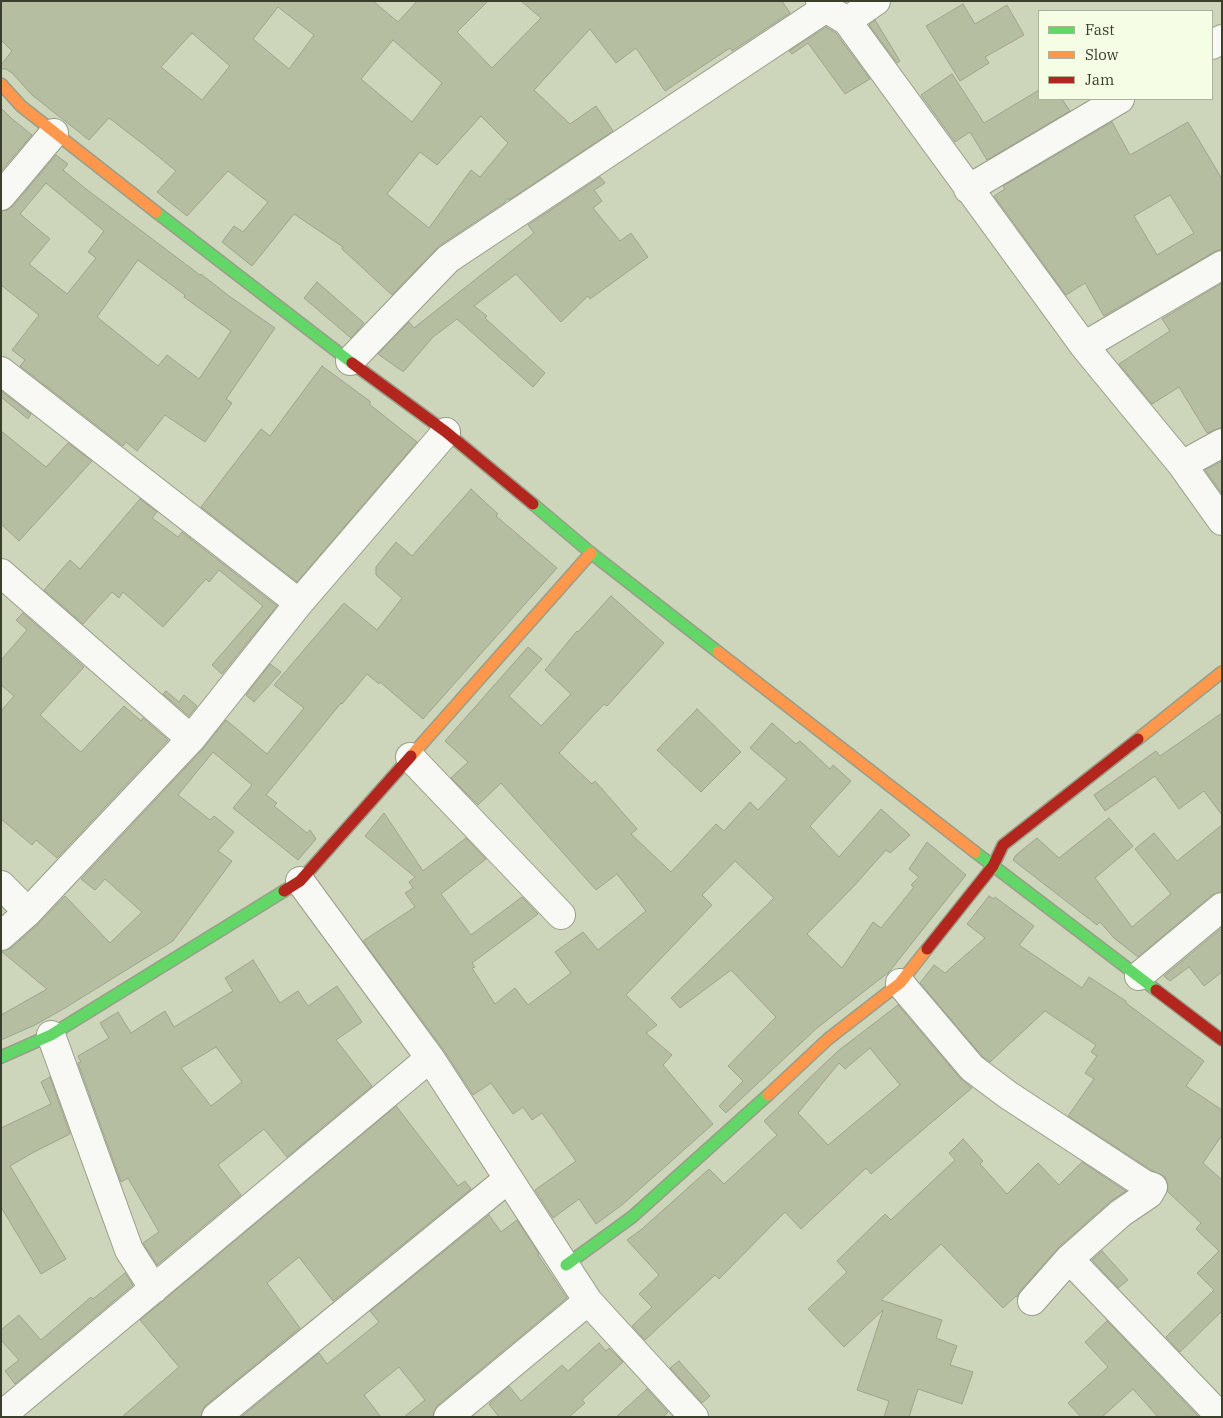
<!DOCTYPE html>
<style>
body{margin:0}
#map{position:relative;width:1223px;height:1418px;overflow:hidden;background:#cdd5ba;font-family:"IBM Plex Serif",serif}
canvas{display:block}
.frame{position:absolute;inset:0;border:2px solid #393f2b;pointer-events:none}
.legend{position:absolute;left:1038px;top:10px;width:175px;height:90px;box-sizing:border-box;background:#f5fee4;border:1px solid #aab29a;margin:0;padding:6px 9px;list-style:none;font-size:15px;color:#393f2b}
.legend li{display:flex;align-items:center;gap:10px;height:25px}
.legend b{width:25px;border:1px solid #aab29a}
</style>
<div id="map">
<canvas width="1223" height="1418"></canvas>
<div class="frame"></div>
<ul class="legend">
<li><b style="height:6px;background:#63d668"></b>Fast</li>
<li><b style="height:6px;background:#ff974d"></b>Slow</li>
<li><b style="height:6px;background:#b3261e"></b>Jam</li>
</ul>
</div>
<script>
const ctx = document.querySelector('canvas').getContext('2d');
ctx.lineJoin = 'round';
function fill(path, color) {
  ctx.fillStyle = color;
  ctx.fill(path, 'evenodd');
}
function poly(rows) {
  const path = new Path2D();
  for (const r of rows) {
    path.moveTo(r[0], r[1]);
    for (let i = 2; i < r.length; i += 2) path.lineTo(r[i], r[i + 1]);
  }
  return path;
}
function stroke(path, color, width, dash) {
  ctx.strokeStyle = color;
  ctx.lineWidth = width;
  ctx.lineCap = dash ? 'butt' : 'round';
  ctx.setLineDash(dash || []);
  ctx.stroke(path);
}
const building = poly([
 [1,1,373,1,398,22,417,1,488,1,457,32,492,68,541,18,521,1,782,1,790,13,732,51,730,48,665,91,636,48,616,63,590,29,534,90,570,124,596,106,613,131,509,200,508,198,504,203,439,246,392,295,342,249,343,247,294,214,252,266,222,242,234,226,243,232,268,202,228,171,187,216,157,192,176,171,143,144,109,118,89,140,32,95,12,73,6,69,1,69,1,65,12,51,1,40,1,1],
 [278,7,314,35,289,69,253,39,278,7],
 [192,33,230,66,202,100,161,67,192,33],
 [393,40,442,83,412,122,361,79,393,40],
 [481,116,508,143,480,177,471,170,429,228,387,194,420,152,437,165,481,116],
 [963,4,975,24,1007,5,1024,35,985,57,989,63,960,81,926,26,963,4],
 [875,20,900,61,897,63,869,25,875,20],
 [826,27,836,33,870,79,845,94,808,43,792,54,789,51,826,27],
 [952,74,984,123,1039,90,1039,99,1062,99,1070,111,987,160,970,132,955,142,921,95,952,74],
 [1,108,11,118,32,135,1,171,1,108],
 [1112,122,1130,155,1188,122,1222,179,1222,249,1214,252,1104,316,1085,283,1066,295,994,196,1005,189,1003,186,1112,122],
 [1170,195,1194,233,1157,255,1134,216,1170,195],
 [56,155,68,164,63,170,86,189,200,275,201,274,229,296,275,328,226,399,232,403,205,442,165,415,137,451,126,442,123,446,20,366,25,360,12,350,39,315,1,285,1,211,7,210,13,206,56,155],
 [46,183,104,231,88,252,96,258,67,294,29,264,50,239,20,214,46,183],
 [138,260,185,295,184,297,231,331,199,379,167,355,158,366,97,317,138,260],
 [600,177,605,183,594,190,602,201,593,208,620,241,631,233,648,257,590,299,588,296,561,322,516,274,474,306,487,316,485,318,545,373,533,387,457,319,433,337,404,371,402,371,378,354,409,322,414,328,534,233,528,225,600,177],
 [317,282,364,323,351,338,304,298,317,282],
 [1222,283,1222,427,1207,433,1179,387,1152,404,1119,364,1170,331,1162,319,1222,283],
 [322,366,371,402,369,404,417,442,297,582,201,507,261,429,270,436,322,366],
 [1,391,31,414,28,419,1,397,1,391],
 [1,431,46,467,68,443,92,461,19,541,1,524,1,431],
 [1222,461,1222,494,1205,470,1222,461],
 [471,489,498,514,496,516,557,568,423,719,380,682,379,684,367,674,342,704,341,703,266,795,277,803,274,806,307,833,310,830,316,839,298,860,233,808,252,785,213,752,178,795,210,820,214,816,234,832,218,851,232,861,173,941,65,1008,35,1025,1,1040,1,1015,47,989,1,951,11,948,38,924,65,896,110,943,142,912,105,879,95,890,81,879,202,750,226,720,267,754,304,708,274,685,344,603,377,630,402,598,376,575,376,567,396,542,412,556,471,489],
 [140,499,157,512,152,518,178,537,182,532,277,606,222,674,212,665,263,606,219,570,209,582,206,579,163,627,123,592,119,598,112,592,83,624,44,590,70,560,80,569,140,499],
 [611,596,664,643,607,706,604,704,559,753,592,784,595,781,637,829,631,834,671,872,716,824,724,831,750,802,758,810,787,779,750,748,772,723,796,744,800,741,830,769,833,765,851,781,810,826,839,857,881,809,910,835,890,853,886,850,854,886,807,934,842,968,873,922,881,928,914,887,911,885,919,877,909,869,927,842,966,875,889,972,817,1028,726,1113,719,1106,743,1081,728,1066,776,1017,731,970,680,1008,671,998,774,898,735,861,702,895,712,905,626,995,657,1025,646,1033,672,1055,663,1065,713,1124,622,1205,596,1224,579,1199,553,1218,535,1190,576,1161,542,1113,532,1120,523,1107,513,1114,491,1083,473,1095,443,1049,363,941,415,907,405,893,413,888,409,882,415,877,365,836,384,813,423,871,466,838,486,859,441,894,471,935,522,897,538,914,472,963,475,967,472,968,495,1004,515,988,528,1005,571,973,555,952,583,932,598,950,646,911,617,874,596,890,501,783,478,805,451,778,468,762,445,741,528,647,542,659,509,696,541,726,571,694,545,670,577,631,578,632,611,596],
 [23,613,84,667,40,715,77,749,81,752,124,706,141,721,143,718,168,740,57,858,36,840,32,845,1,819,1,711,14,696,1,685,1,660,27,630,16,620,23,613],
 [270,664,281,672,254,702,246,695,270,664],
 [166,691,179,702,184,695,197,706,189,716,163,694,166,691],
 [697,709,741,752,701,792,657,750,697,709],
 [1222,713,1222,815,1204,791,1179,809,1155,776,1105,811,1094,795,1156,751,1160,756,1222,713],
 [1109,818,1133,846,1095,878,1132,927,1171,894,1135,849,1154,833,1177,861,1222,825,1222,892,1212,895,1138,957,1114,938,1100,922,1097,925,1013,860,1016,855,1037,838,1059,858,1109,818],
 [989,896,994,899,995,897,1034,926,1019,945,1082,988,1089,977,1126,1001,1126,1003,1204,1061,1186,1086,1222,1110,1222,1135,1203,1163,1222,1180,1222,1311,1180,1352,1166,1337,1214,1290,1197,1273,1219,1251,1196,1229,1201,1223,1167,1191,1168,1185,1165,1177,1151,1170,1068,1116,1094,1079,1085,1073,1097,1056,1091,1052,1096,1045,1045,1011,990,1062,983,1057,920,983,934,965,945,973,985,938,967,924,989,896],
 [1222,928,1222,972,1204,986,1189,967,1170,981,1166,978,1164,976,1222,928],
 [253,960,280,1003,298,991,308,1006,337,986,362,1022,336,1040,372,1086,287,1157,264,1129,218,1165,241,1195,157,1265,143,1243,159,1232,128,1178,121,1182,78,1063,81,1062,78,1056,109,1038,100,1023,118,1012,131,1033,165,1011,174,1027,233,991,225,978,253,960],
 [216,1047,242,1082,211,1106,181,1068,216,1047],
 [898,1005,960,1078,972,1088,871,1174,866,1168,801,1229,785,1212,719,1279,715,1275,645,1340,632,1326,652,1307,639,1294,659,1275,627,1240,642,1229,709,1169,724,1184,777,1135,764,1121,838,1051,898,1005],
 [870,1048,900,1085,828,1145,798,1113,839,1063,845,1069,870,1048],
 [50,1077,70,1134,34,1152,10,1166,66,1259,41,1274,1,1207,1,1128,51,1104,41,1082,50,1077],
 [396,1106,458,1186,465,1181,471,1189,333,1301,299,1257,267,1283,300,1328,206,1405,202,1411,201,1417,122,1417,179,1367,140,1320,396,1106],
 [963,1139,983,1161,980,1164,1007,1194,1038,1163,1059,1185,1082,1162,1126,1191,1111,1201,1059,1247,1020,1291,1017,1297,1016,1296,1003,1308,941,1244,881,1300,942,1320,936,1338,957,1346,950,1365,973,1372,962,1404,918,1389,909,1417,884,1417,889,1401,857,1390,883,1310,844,1347,808,1309,847,1272,837,1261,885,1214,891,1220,955,1160,949,1153,963,1139],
 [489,1215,501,1232,517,1220,539,1254,538,1255,567,1298,438,1405,434,1411,433,1417,404,1417,425,1400,399,1367,364,1395,381,1417,241,1417,319,1353,327,1364,379,1322,370,1311,489,1215],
 [1102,1251,1128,1280,1118,1288,1092,1260,1102,1251],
 [125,1273,133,1285,15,1384,5,1371,19,1360,1,1340,1,1330,19,1315,41,1340,91,1297,93,1299,125,1273],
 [1107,1321,1199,1417,1158,1417,1133,1389,1102,1417,1081,1417,1068,1403,1108,1367,1085,1342,1107,1321],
 [599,1343,606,1351,609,1348,623,1362,582,1400,585,1403,569,1417,499,1417,489,1404,509,1386,521,1401,562,1365,568,1371,599,1343],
 [679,1361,710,1396,702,1403,670,1368,679,1361],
 [647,1389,668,1412,663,1417,616,1417,647,1389]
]);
fill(building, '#b6bea2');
stroke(building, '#9da38d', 1);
const street = poly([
 [820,1,826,8,847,21,1084,346,1182,465,1222,521],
 [847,21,876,1],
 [1212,45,1222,39],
 [968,189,1120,99],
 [1,196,54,133],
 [1084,346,1222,265],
 [350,361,448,259,826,8],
 [1,371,299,603],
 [1182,465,1222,443],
 [1,573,191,739],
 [410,757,561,915],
 [300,881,430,1058,588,1301,694,1417],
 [1,885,28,912],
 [1,936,28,912,191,739,299,603,446,432],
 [1139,976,1222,907],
 [900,983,972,1068,1008,1095,1144,1184,1153,1187,1149,1194,1121,1213,1069,1259,1032,1301],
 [51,1035,129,1250,154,1289],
 [1069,1259,1221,1417],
 [1,1416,430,1058],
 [216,1417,508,1179],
 [448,1417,588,1301]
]);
const fast = poly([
 [156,212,352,363],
 [533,504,591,553,718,652],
 [975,852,1156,990],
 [1,1057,51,1035,284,891],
 [566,1265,632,1217,768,1095]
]);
const slow = poly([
 [1,84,21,106,156,212],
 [718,652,975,852],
 [1138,739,1222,672],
 [411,756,591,553],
 [768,1095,828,1039,900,983,927,949]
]);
const jam = poly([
 [352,363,446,432,533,504],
 [284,891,300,881,411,756],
 [927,949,993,866,1003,845,1138,739],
 [1156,990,1222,1040]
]);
stroke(street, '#989e88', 30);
stroke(fast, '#989e88', 14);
stroke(slow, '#989e88', 14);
stroke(jam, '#989e88', 14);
stroke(street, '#f8f9f5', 28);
stroke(fast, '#63d668', 11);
stroke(slow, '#ff974d', 11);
stroke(jam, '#b3261e', 11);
</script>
